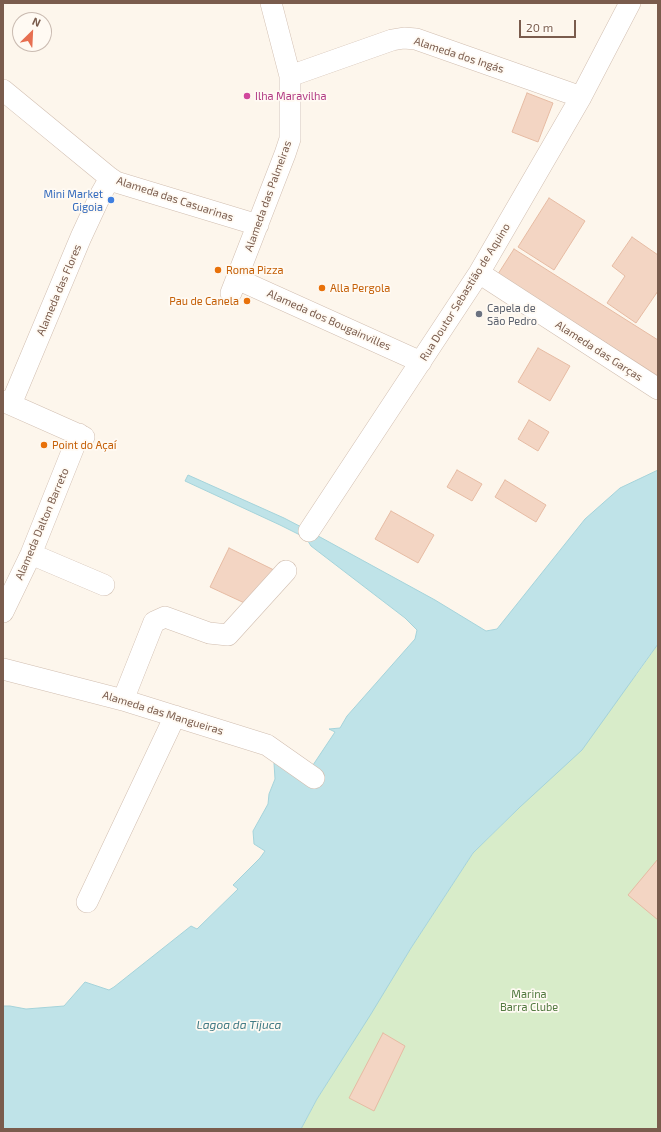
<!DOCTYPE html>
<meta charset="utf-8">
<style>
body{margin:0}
#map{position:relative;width:661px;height:1132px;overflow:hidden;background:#fdf6ec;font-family:"Exo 2",sans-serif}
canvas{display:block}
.frame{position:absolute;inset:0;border:4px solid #7a5c4d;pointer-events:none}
.north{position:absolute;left:12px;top:12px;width:40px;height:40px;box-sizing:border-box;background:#fffaf3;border:1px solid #cabbb1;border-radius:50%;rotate:24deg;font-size:11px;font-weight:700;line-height:16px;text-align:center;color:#7a5c4d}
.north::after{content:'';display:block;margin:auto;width:14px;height:18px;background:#e76f51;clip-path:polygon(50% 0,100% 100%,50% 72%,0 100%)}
.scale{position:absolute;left:519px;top:20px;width:57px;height:18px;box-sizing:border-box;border:2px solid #7a5c4d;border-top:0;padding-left:5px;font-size:12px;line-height:14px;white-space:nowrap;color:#7a5c4d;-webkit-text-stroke:3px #fffaf3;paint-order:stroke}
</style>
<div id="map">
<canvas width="661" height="1132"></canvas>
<div class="frame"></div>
<div class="north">N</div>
<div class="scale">20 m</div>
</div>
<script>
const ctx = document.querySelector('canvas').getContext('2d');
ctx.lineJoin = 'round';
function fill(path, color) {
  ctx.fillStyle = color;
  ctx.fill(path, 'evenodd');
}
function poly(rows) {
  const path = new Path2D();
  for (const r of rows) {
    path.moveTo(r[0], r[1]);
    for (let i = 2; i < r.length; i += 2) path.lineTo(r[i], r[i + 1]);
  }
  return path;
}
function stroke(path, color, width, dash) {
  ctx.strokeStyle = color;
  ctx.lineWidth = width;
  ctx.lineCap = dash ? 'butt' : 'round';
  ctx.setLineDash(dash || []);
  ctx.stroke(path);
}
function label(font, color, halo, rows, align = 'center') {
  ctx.font = font + ' "Exo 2",sans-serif';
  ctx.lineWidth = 3.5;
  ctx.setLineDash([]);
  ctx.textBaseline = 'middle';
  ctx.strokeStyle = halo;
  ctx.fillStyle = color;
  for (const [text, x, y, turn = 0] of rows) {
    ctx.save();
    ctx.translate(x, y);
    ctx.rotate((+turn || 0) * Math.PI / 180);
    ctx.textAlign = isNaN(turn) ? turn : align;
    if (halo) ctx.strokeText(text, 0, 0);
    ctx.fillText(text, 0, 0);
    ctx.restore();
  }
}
fill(poly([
 [658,644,658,1129,301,1129,317,1099,411,948,473,853,520,807,637,674]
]), '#d8ecc9');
const water = poly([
 [658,470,658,644,582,750,520,807,473,853,411,948,371,1014,317,1099,301,1129,3,1129,3,1006,10,1006,26,1009,64,1006,85,982,109,990,114,987,191,926,197,929,238,889,233,885,260,858,265,851,254,844,253,831,268,804,269,794,275,779,274,763,284,748,313,765,335,732,329,729,340,728,347,716,415,639,417,630,405,618,311,546,306,538,280,525,185,481,188,475,284,518,309,531,435,600,486,631,497,629,585,519,620,488,658,470]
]);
fill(water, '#bfe3e8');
stroke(water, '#a5d3da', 1);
const building = poly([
 [527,93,553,103,538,142,512,132,527,93],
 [549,198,585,221,554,270,518,247,549,198],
 [632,237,658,255,658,291,636,323,607,303,625,276,612,266,632,237],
 [514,249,658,340,658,376,498,274,514,249],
 [538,348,570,366,550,401,518,382,538,348],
 [529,420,549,432,538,451,518,439,529,420],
 [457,470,482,484,472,501,447,487,457,470],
 [505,480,546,505,536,522,495,497,505,480],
 [391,511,434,535,418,563,375,539,391,511],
 [229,548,278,572,251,606,210,587,229,548],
 [658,859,658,920,628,895,658,859],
 [383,1033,405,1046,374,1111,349,1098,383,1033]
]);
fill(building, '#f3d5c3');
stroke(building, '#e6bba3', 1);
const street = poly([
 [290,76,392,40,404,38,416,39,581,97],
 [3,90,110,178,116,182,258,225],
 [479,273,658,389],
 [237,279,421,362],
 [231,293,285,154,290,139,290,76,271,3],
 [3,401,84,437],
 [11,404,81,237,101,194,110,178],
 [309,531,479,273,581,97,630,3],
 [31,554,104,585],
 [3,612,31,554,79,434],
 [3,669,123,700,267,745,314,778],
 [123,700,154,622,165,617,209,633,228,635,286,571],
 [87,902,175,716]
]);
stroke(street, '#d1beb0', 22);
stroke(street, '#fff', 21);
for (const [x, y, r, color] of [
 [247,96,4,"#d1479c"],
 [111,200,4,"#3f7fe0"],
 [218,270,4,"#e8710a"],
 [322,288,4,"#e8710a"],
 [247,301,4,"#e8710a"],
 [479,314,4,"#6b7280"],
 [44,445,4,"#e8710a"]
]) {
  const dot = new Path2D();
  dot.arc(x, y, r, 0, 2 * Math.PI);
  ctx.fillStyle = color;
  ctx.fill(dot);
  stroke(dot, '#fffaf3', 1.5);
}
label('11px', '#7a5c4d', '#fffaf3', [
 ["Alameda dos Ingás",459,55,18],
 ["Alameda das Palmeiras",268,196,-70],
 ["Alameda das Casuarinas",175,199,18],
 ["Alameda das Flores",59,290,-67],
 ["Rua Doutor Sebastião de Aquino",465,292,-58],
 ["Alameda dos Bougainvilles",329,320,24],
 ["Alameda das Garças",599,351,33],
 ["Alameda Dalton Barreto",42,524,-67],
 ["Alameda das Mangueiras",163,713,17]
]);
label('11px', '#b23c85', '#fffaf3', [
 ["Ilha Maravilha",255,96]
], 'left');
label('11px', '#366cbe', '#fffaf3', [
 ["Mini Market",103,194],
 ["Gigoia",103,207]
], 'right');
label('11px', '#c56008', '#fffaf3', [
 ["Roma Pizza",226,270],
 ["Alla Pergola",330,288],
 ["Pau de Canela",239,301,"right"],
 ["Point do Açaí",52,445]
], 'left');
label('11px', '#5b616d', '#fffaf3', [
 ["Capela de",487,308],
 ["São Pedro",487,321]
], 'left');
label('11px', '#537a41', '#fffaf3', [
 ["Marina",529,994],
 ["Barra Clube",529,1007]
]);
label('italic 12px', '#437c86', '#fffaf3', [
 ["Lagoa da Tijuca",239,1025]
]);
</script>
